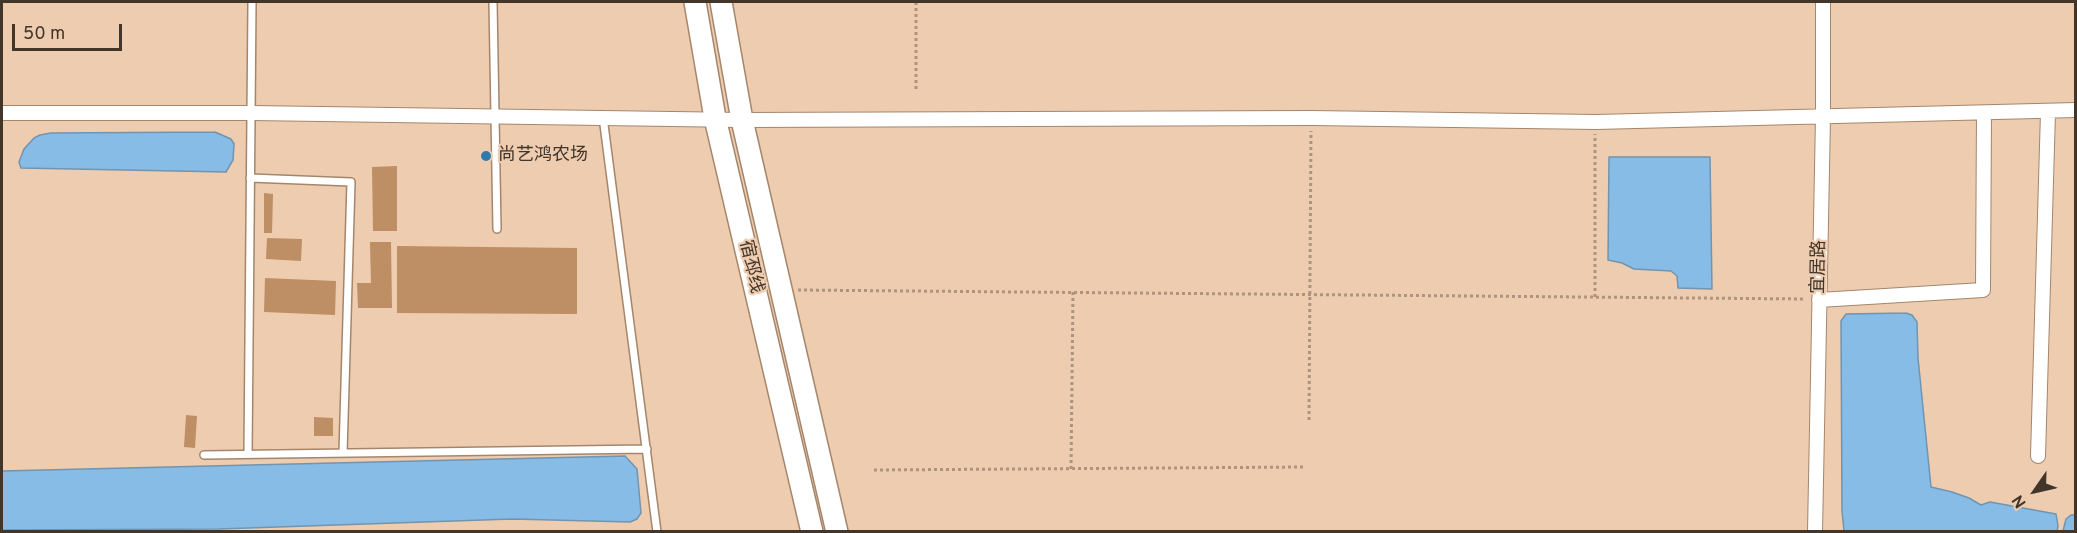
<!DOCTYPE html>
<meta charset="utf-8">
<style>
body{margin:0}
#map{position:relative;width:2077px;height:533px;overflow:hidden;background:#eeccb0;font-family:Overpass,sans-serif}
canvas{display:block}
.frame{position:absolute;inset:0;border:3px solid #42352a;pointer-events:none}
.north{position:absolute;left:2005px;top:461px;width:60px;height:60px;-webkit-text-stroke:4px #eeccb0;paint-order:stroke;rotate:236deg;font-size:16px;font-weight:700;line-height:24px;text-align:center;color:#42352a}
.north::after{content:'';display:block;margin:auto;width:21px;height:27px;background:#42352a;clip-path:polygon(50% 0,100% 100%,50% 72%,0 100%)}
.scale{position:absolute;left:12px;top:24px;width:110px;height:27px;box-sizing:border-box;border:3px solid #42352a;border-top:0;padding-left:8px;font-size:18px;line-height:21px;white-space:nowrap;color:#42352a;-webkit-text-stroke:4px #eeccb0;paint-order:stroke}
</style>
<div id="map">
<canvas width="2077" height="533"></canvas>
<div class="frame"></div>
<div class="north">N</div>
<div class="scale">50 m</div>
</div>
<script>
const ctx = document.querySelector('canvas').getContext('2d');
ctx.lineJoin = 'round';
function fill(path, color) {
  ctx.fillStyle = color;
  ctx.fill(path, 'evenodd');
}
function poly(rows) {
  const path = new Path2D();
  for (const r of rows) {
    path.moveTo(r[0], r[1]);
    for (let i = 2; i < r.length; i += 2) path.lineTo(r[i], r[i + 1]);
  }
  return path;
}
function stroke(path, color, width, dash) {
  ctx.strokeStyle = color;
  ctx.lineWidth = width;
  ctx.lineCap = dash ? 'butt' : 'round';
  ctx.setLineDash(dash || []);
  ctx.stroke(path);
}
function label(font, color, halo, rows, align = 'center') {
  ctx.font = font + ' Overpass,"Noto Sans SC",sans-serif';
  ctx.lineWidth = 4.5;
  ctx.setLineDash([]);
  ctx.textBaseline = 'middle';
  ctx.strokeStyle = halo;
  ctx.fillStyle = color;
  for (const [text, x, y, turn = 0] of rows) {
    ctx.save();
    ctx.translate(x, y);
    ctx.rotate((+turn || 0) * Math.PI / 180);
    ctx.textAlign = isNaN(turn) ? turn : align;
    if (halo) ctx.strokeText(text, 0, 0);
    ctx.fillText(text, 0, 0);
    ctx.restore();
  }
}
const water = poly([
 [215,132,231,139,234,144,233,160,226,172,21,168,19,162,24,149,34,138,40,135,51,133,215,132],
 [1609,157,1710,157,1712,289,1678,288,1677,276,1671,271,1634,269,1622,263,1608,260,1609,157],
 [1906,313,1912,315,1917,322,1918,358,1931,487,1952,492,1969,498,1981,505,1990,502,2056,514,2058,526,2057,531,1844,531,1842,511,1841,321,1846,314,1906,313],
 [625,456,637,469,641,513,637,519,630,522,512,519,219,529,2,530,2,471,625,456],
 [2071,515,2075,515,2075,531,2063,531,2066,519,2071,515]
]);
fill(water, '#87bce6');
stroke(water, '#7294ae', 1.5);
fill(poly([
 [397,166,397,231,373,231,372,167],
 [264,193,273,194,272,233,264,233],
 [267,238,302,239,301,261,266,259],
 [370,242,391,242,392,308,358,308,357,283,371,283],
 [397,246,577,248,577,314,397,313],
 [265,278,336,281,335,315,264,312],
 [186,415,197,416,195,448,184,447],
 [314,417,333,418,333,436,314,436]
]), '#be8e64');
const service = poly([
 [493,2,497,229],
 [603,117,657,532],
 [250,178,351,182,343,453],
 [248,454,252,2],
 [204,455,647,449]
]);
const minor = poly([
 [2,113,251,113,742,120,1311,118,1596,122,2076,110],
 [1819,300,1983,290,1984,113],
 [2038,456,2048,112],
 [1815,532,1823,117,1823,2]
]);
const primary = poly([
 [695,2,715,118,812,532],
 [721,2,742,120,837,532]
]);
stroke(service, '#a5866b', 10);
stroke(minor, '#a5866b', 16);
stroke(primary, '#a5866b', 24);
stroke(poly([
 [916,2,916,91],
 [798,290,1805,299],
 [1595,297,1595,134],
 [1309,420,1311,131],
 [1071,469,1073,292],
 [874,470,1305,467]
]), '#ae947e', 3, [3, 3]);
stroke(service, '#fff', 7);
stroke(minor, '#fff', 14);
stroke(primary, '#fff', 21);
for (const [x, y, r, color] of [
 [486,156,6,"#2e7aad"]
]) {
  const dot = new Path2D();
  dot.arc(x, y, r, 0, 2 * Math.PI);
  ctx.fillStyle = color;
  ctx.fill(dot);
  stroke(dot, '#eeccb0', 2);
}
label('18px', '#42352a', '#eeccb0', [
 ["尚艺鸿农场",498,156]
], 'left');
label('18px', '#42352a', '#eeccb0', [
 ["宿邳线",750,267,77],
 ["宜居路",1820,267,-89]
]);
</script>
